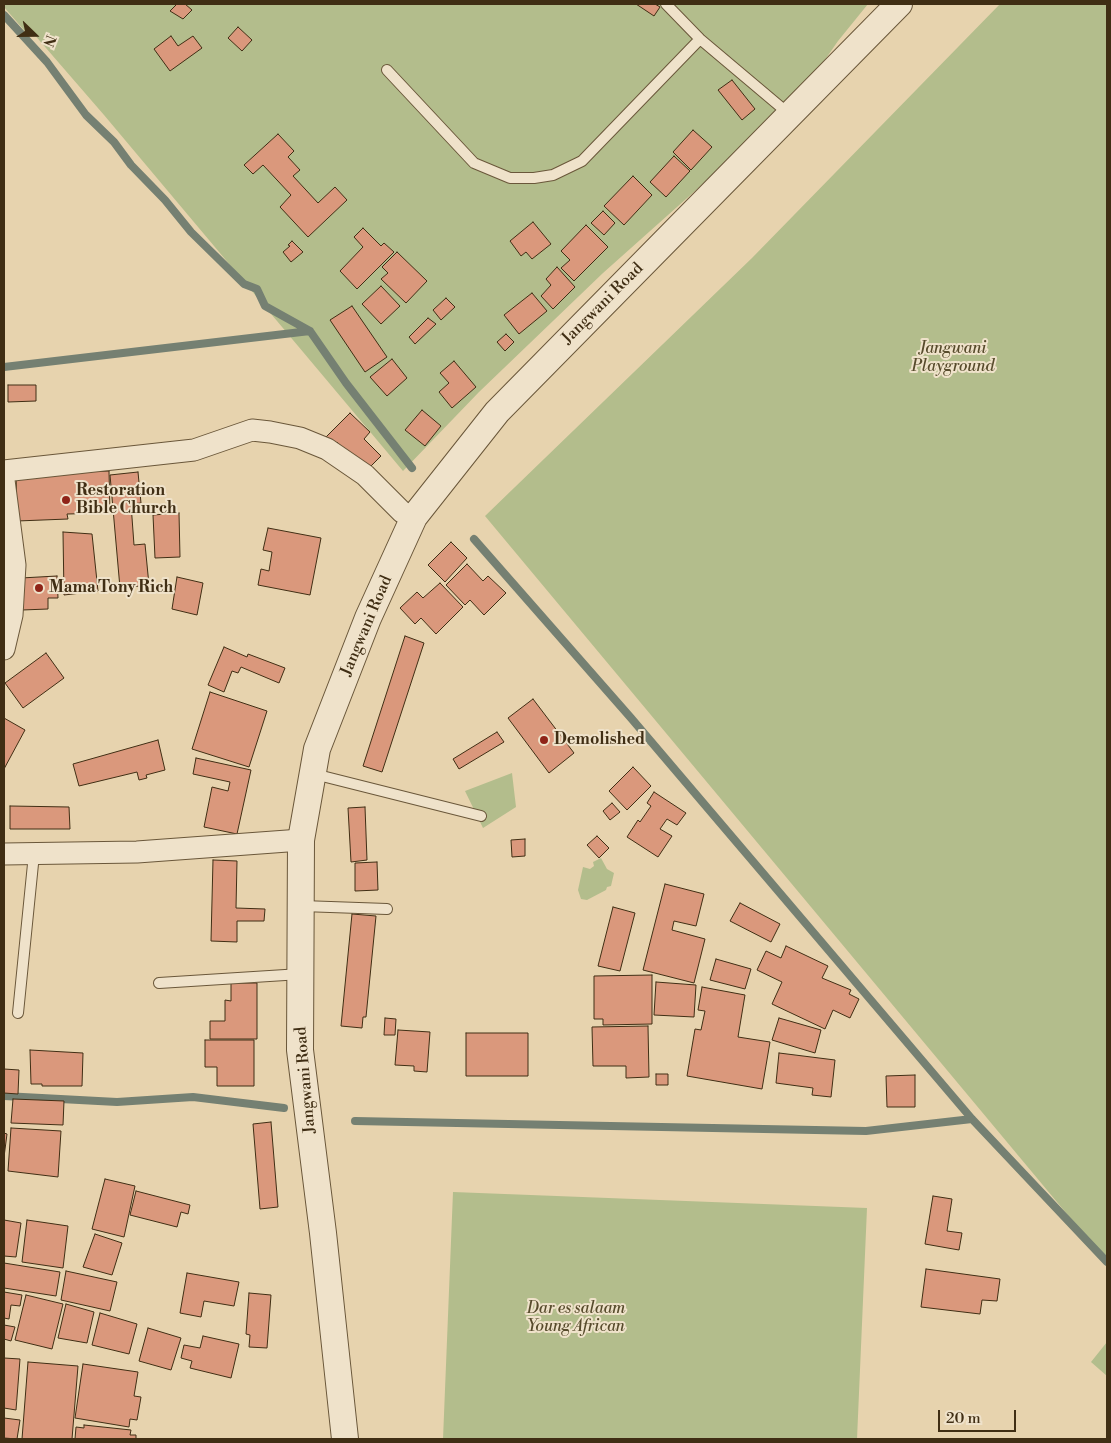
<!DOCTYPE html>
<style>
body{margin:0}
#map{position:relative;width:1111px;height:1443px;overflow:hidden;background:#e7d3ae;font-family:"Libre Bodoni",serif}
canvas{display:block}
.frame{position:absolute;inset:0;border:5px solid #402e14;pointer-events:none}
.north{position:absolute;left:10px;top:10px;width:50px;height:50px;-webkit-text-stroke:4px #efe2ca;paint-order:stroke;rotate:112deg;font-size:14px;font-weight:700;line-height:20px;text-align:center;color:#402e14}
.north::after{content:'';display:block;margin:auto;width:18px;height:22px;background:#402e14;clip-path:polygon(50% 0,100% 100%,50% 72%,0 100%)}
.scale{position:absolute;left:938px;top:1410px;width:78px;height:22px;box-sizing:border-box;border:2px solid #402e14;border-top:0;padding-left:6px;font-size:15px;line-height:18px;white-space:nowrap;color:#402e14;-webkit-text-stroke:4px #efe2ca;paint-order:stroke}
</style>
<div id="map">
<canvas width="1111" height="1443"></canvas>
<div class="frame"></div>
<div class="north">N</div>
<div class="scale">20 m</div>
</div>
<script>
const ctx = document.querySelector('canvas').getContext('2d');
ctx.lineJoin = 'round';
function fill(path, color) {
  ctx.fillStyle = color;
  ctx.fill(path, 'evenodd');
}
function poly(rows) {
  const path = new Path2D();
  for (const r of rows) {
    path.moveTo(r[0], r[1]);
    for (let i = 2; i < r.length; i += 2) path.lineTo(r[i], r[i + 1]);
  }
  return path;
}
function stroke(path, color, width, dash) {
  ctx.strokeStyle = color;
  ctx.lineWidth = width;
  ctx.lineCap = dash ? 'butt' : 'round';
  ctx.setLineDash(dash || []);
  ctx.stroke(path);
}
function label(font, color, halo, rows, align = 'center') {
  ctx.font = font + ' "Libre Bodoni",serif';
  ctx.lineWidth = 4;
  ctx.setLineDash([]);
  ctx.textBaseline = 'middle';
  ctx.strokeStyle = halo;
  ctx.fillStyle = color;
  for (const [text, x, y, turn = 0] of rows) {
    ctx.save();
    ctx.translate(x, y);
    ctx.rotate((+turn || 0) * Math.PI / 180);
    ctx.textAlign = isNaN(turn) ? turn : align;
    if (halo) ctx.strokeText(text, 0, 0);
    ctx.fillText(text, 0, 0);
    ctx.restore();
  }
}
fill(poly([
 [4,4,868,4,838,41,797,100,603,273,479,392,403,471,104,115,33,33,29,36,4,7],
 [1000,4,1107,4,1107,1262,485,516,752,258],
 [512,773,516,807,483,828,465,791],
 [601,858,607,869,614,873,611,886,607,887,606,890,587,900,581,899,578,890,583,867,590,869,594,866,593,862],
 [453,1192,867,1208,857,1439,443,1439],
 [1107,1342,1107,1376,1091,1362]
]), '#b3bd8c');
stroke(poly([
 [4,15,47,62,86,115,114,142,131,165,165,200,191,232,244,284,257,289,265,306,310,331,346,383,412,468],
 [4,367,310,331],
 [474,539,631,718,972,1119,1107,1262],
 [4,1096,117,1102,193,1097,284,1108],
 [355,1121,866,1131,972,1119]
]), '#758072', 8);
const building = poly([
 [177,4,185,4,192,10,183,19,170,11,177,4],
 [636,4,655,4,660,7,654,16,636,4],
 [238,27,252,40,242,51,228,38,238,27],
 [171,36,178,46,193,36,202,48,170,71,154,49,171,36],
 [732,80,755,109,742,120,718,90,732,80],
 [693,130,712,147,691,170,673,152,693,130],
 [278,134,294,151,288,157,300,170,293,176,318,203,335,187,347,200,308,237,280,207,291,195,263,165,253,174,244,165,278,134],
 [674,156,690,171,666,197,650,182,674,156],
 [633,176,652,195,624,225,604,206,633,176],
 [603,211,615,223,604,235,591,223,603,211],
 [533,222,551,244,532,259,526,252,521,256,510,241,533,222],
 [586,225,608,247,574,281,561,268,570,260,561,251,586,225],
 [363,228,381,246,384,243,394,252,357,289,340,271,363,247,354,237,363,228],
 [292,241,303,252,291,262,283,252,290,246,288,245,292,241],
 [397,252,427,281,406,303,381,279,388,273,382,267,397,252],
 [557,267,575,287,553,309,541,296,551,285,546,279,557,267],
 [381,286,400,306,381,324,362,304,381,286],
 [532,293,547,311,519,334,504,315,532,293],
 [446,298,455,307,441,320,433,310,446,298],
 [352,306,387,357,365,372,330,320,352,306],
 [428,318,436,324,415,344,409,337,428,318],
 [506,334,514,342,505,351,497,342,506,334],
 [392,359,407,378,387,396,370,377,392,359],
 [454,361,476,387,452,408,439,392,449,383,440,373,454,361],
 [8,385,36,385,36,401,8,402,8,385],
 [422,410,441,426,425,446,405,430,422,410],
 [350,413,370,432,364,439,381,456,366,471,337,442,335,445,326,437,350,413],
 [109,471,110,513,67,514,68,519,17,521,16,474,109,471],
 [138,472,141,503,131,504,134,545,145,544,149,585,120,588,110,475,138,472],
 [179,513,180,557,155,558,153,515,179,513],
 [268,528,321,538,310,595,258,585,261,569,269,571,272,552,263,550,268,528],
 [63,532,92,534,98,591,64,595,63,532],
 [451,542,467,558,445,582,428,565,451,542],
 [467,564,483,581,488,576,506,593,484,615,470,600,465,605,446,585,467,564],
 [57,576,58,598,48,598,48,609,22,610,21,578,57,576],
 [177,577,203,583,197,615,172,609,177,577],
 [440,583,463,607,436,634,421,618,415,624,400,608,417,592,423,598,440,583],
 [405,636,424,643,382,772,363,766,405,636],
 [224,647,247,657,248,654,285,668,279,683,241,667,238,673,232,671,224,692,208,685,224,647],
 [46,653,64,678,23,708,5,683,46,653],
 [210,692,267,711,249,767,192,749,210,692],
 [533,699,574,753,549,773,508,718,533,699],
 [4,718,25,730,4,769,4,718],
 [497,732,504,742,459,769,453,759,497,732],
 [158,740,165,770,146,775,147,778,139,780,137,772,79,786,73,764,158,740],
 [196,758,251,770,237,834,204,827,212,787,228,791,230,782,193,774,196,758],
 [633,767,651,786,627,810,609,791,633,767],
 [654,792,686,813,677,825,667,819,660,829,672,836,658,857,627,837,638,820,640,822,651,806,647,803,654,792],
 [612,803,620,812,610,820,603,811,612,803],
 [10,806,69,807,70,829,10,829,10,806],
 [365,807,367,860,351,862,348,808,365,807],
 [597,836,609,848,599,858,587,845,597,836],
 [525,839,525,856,512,857,511,840,525,839],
 [213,860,237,861,236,908,265,909,264,921,237,921,237,942,211,941,213,860],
 [377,862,378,890,355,891,355,863,377,862],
 [665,884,704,894,696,926,674,921,672,930,705,939,694,983,643,970,665,884],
 [740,903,780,924,771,942,730,921,740,903],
 [613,907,635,913,620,971,598,966,613,907],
 [352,914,376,916,366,1017,363,1017,362,1028,341,1026,352,914],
 [786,946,828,966,822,978,851,990,849,994,859,999,850,1018,833,1010,825,1029,772,1004,782,982,757,970,766,951,781,958,786,946],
 [716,959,751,969,745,989,710,980,716,959],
 [652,975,652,1024,603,1025,603,1019,594,1019,594,976,652,975],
 [656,982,696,985,694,1017,654,1015,656,982],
 [231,983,257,983,257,1039,210,1039,210,1021,225,1021,225,1000,231,1001,231,983],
 [702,987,745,995,738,1037,770,1042,762,1089,687,1076,695,1029,701,1030,705,1011,698,1010,702,987],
 [385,1018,396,1019,395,1035,384,1035,385,1018],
 [779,1018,821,1030,815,1053,772,1040,779,1018],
 [648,1026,649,1077,626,1078,626,1066,593,1066,592,1027,648,1026],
 [398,1030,430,1032,427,1072,414,1071,414,1066,395,1065,398,1030],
 [466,1033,528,1033,528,1076,466,1076,466,1033],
 [205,1040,254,1040,254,1086,217,1086,217,1067,205,1067,205,1040],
 [30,1050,83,1053,82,1086,42,1086,42,1084,31,1084,30,1050],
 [779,1053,835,1060,831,1097,812,1095,813,1088,776,1083,779,1053],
 [4,1069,19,1070,18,1094,4,1093,4,1069],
 [656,1074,668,1074,668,1085,656,1085,656,1074],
 [915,1075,915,1107,887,1107,886,1076,915,1075],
 [13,1099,64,1101,63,1125,11,1123,13,1099],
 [271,1122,278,1207,260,1209,253,1124,271,1122],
 [11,1128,61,1131,58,1177,8,1171,11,1128],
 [4,1133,7,1134,4,1157,4,1133],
 [105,1179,135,1186,124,1237,92,1229,105,1179],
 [136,1191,190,1205,188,1214,181,1212,177,1227,130,1215,136,1191],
 [933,1196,952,1199,947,1231,962,1233,959,1250,925,1244,933,1196],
 [4,1220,21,1223,16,1257,4,1256,4,1220],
 [27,1220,68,1226,63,1268,22,1262,27,1220],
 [95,1234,122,1243,112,1275,83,1267,95,1234],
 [4,1263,60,1272,56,1296,4,1288,4,1263],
 [926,1269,1000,1279,997,1301,982,1300,980,1314,921,1307,926,1269],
 [66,1271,117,1282,110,1311,61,1300,66,1271],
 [187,1273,239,1282,234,1306,204,1301,201,1317,180,1313,187,1273],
 [4,1292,22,1295,20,1306,11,1305,9,1319,4,1318,4,1292],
 [249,1293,271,1295,267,1348,249,1347,250,1335,246,1334,249,1293],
 [26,1295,63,1304,52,1349,15,1340,26,1295],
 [66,1304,94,1312,87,1343,58,1338,66,1304],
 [100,1313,137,1324,129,1354,92,1345,100,1313],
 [4,1325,15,1327,11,1341,4,1339,4,1325],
 [148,1328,181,1338,171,1370,139,1361,148,1328],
 [203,1336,239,1344,231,1378,190,1368,192,1361,181,1358,184,1345,200,1348,203,1336],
 [4,1358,20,1359,16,1410,4,1408,4,1358],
 [28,1362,78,1366,72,1439,22,1439,28,1362],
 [83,1364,138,1372,134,1396,141,1397,137,1420,130,1419,129,1427,75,1418,83,1364],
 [4,1418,20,1420,17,1439,4,1438,4,1418],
 [84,1425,131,1430,130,1435,136,1435,136,1439,75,1439,76,1427,84,1428,84,1425]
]);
fill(building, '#da987c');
stroke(building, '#402e14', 1);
const service = poly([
 [666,4,700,39,789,114],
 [387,70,474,163,510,178,534,178,553,175,582,161,700,39],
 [314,774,481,816],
 [302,906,387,909],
 [159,983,301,974],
 [18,1013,34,854]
]);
const minor = poly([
 [4,471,194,450,252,430,270,432,300,438,327,449,365,475,402,512,414,517],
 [4,480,15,565,12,615,4,649],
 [4,854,137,852,301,840]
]);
const tertiary = poly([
 [345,1439,323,1233,300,1050,301,840,317,749,368,618,414,517,497,412,899,4]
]);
stroke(service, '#6a573a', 12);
stroke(minor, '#6a573a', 23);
stroke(tertiary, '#6a573a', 28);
stroke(service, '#efe2ca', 10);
stroke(minor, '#efe2ca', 21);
stroke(tertiary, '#efe2ca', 26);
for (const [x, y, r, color] of [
 [66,500,5,"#8f2418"],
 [39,588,5,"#8f2418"],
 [544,740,5,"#8f2418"]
]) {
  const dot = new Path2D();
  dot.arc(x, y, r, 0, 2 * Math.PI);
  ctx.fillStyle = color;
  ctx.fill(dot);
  stroke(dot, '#efe2ca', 2);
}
label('16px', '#402e14', '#efe2ca', [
 ["Jangwani Road",603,304,-45],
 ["Jangwani Road",367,626,-67],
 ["Jangwani Road",306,1080,-95]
]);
label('italic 16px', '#574b2c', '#efe2ca', [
 ["Jangwani",953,349],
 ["Playground",953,367],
 ["Dar es salaam",576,1309],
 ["Young African",576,1327]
]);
label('bold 16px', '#402e14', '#efe2ca', [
 ["Restoration",76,491],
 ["Bible Church",76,509],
 ["Mama Tony Rich",49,588],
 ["Demolished",554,740]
], 'left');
</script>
